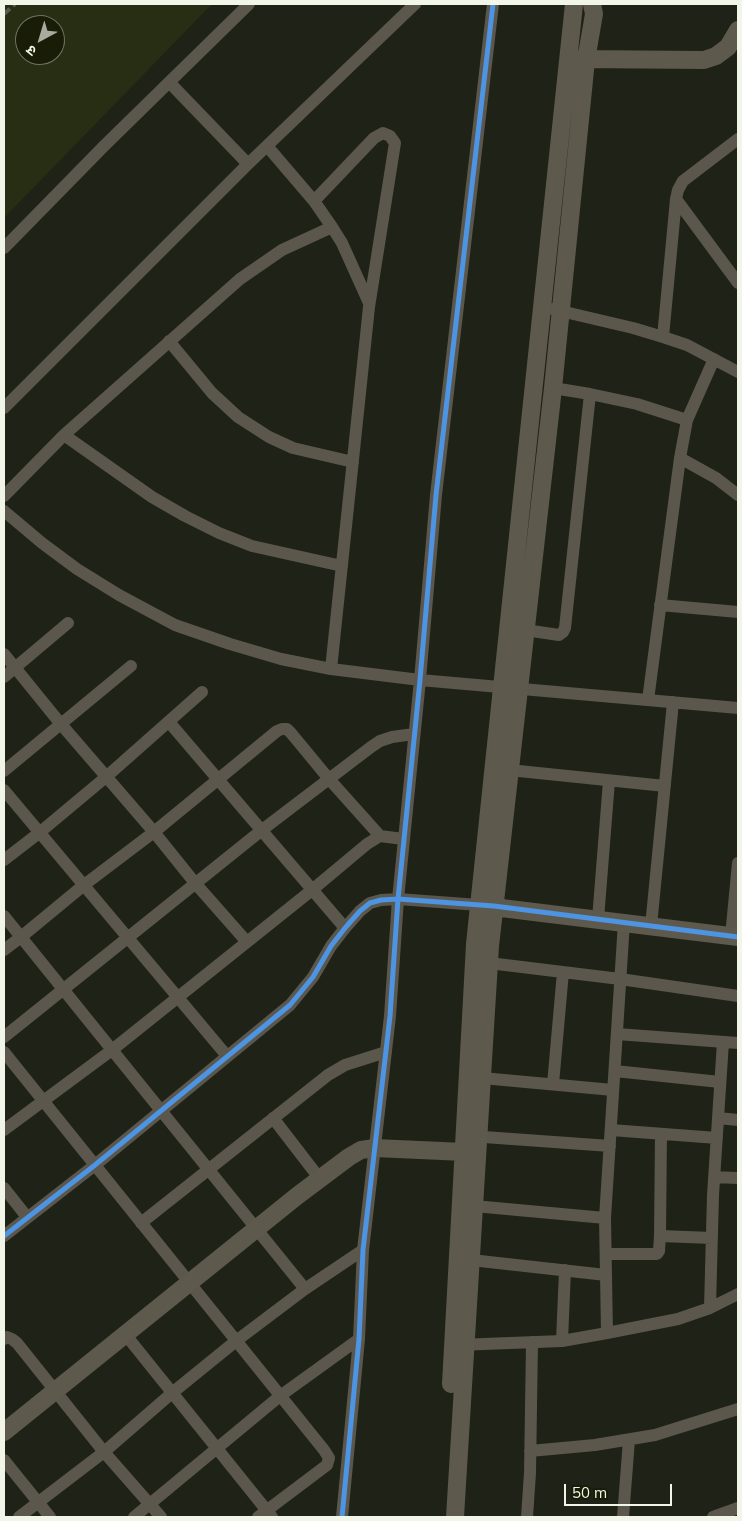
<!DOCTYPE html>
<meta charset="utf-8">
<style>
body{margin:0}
#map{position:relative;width:742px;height:1521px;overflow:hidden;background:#1f2216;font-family:Mulish,"Noto Sans Devanagari",sans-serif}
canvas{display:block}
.frame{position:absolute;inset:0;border:5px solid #f2f6e8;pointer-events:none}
.north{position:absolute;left:15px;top:15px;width:50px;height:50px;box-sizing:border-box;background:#191d08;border:1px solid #707462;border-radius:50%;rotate:219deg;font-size:14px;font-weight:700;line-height:20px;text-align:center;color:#f2f6e8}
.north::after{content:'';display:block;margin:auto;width:18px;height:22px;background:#a8ac9e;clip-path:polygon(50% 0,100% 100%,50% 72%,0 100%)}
.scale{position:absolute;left:564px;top:1484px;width:108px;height:22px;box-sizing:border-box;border:2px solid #f2f6e8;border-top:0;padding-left:6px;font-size:15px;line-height:18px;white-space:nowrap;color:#f2f6e8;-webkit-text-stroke:4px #191d08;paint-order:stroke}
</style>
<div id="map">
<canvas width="742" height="1521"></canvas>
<div class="frame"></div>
<div class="north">उ</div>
<div class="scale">50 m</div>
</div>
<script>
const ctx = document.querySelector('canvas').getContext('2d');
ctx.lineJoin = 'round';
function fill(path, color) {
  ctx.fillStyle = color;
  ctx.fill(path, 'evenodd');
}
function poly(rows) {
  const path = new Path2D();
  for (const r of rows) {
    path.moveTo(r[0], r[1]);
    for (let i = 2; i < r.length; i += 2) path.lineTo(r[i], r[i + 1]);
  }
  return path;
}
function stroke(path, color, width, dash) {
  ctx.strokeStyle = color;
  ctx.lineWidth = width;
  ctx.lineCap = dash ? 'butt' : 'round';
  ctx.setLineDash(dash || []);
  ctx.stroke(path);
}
fill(poly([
 [4,4,212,4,4,218],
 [25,25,55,25,55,55,25,55]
]), '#282e13');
stroke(poly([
 [169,82,248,164],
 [267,146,314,201,332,227,342,243,369,303],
 [676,199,738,283],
 [314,201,374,138,383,133,390,136,395,143,369,307,331,669],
 [4,248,104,146,249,4],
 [552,309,633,328,663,337,687,345,738,372],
 [663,337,676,199,678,190,683,181,738,139],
 [169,341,212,393,238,417,269,437,293,448,353,462],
 [553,388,590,394,637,404,687,420],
 [4,408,248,164,415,4],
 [64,435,152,497,185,516,219,533,252,546,342,566],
 [680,458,716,478,738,495],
 [4,496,64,435,240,279,282,250,332,227],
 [4,511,42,543,77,569,119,595,175,625,230,644,281,659,331,669,420,680,738,708],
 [660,605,738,612],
 [525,630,559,635,563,632,565,628,590,394],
 [4,654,60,723,154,832,195,883,247,942],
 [4,677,68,623],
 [648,700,680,458,687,420,714,359],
 [169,722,345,928],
 [509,770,665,786],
 [4,771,131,666],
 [4,790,227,1056],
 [4,860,39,833,106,777,202,692],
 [4,916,305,1289],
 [598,919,609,781],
 [651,926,673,702],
 [731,936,738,863],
 [4,950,21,937,84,885,154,832,277,731,282,729,287,729,291,733,329,779,380,836],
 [489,963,620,979,738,996],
 [617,1034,738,1043],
 [4,1037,262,830,371,747,380,741,392,737,414,734],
 [4,1052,324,1450,329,1458,327,1465,258,1517],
 [615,1071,720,1082],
 [482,1078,613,1090],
 [553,1084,563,972],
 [273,1118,320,1179],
 [718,1118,738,1120],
 [4,1130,112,1050,312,890,367,844,380,836,403,839],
 [611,1130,717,1138],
 [470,1136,610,1146],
 [714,1177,738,1178],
 [4,1188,27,1217],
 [474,1206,605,1218],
 [141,1223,328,1075,345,1065,386,1052],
 [4,1236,95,1165,290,1005,313,977,331,946,345,928,360,911,370,903,381,900,398,899,479,905],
 [660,1236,712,1238],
 [606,1254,657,1254,659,1251,660,1236,661,1134],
 [471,1260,606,1275],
 [710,1308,713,1195,723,1042],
 [607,1333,605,1218,624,922],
 [125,1334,272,1517],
 [4,1339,7,1337,12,1339,17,1343,104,1452,161,1517],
 [562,1341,565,1270],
 [458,1345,562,1341,607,1333,678,1319,710,1308,738,1294],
 [530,1451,595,1445,655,1435,738,1409],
 [4,1460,50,1517],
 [19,1517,104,1452,172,1393,236,1341,305,1289,363,1250],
 [134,1517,280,1396,359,1339],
 [342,1517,359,1339,363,1250,390,1016,398,899,420,680,436,495,493,4],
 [527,1517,530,1473,532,1342],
 [623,1517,629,1440],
 [713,1517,738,1508]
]), '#5b574d', 12);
stroke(poly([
 [577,59,704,60,716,56,728,47,738,30],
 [485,906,738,937],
 [451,1384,475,944,574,4],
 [4,1432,297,1196,349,1157,361,1150,375,1148,464,1152,475,1154],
 [455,1517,490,946,553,388,586,60,594,14,592,4]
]), '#5d594c', 18);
stroke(poly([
 [4,14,15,4]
]), '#59594f', 4, [8, 4]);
stroke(poly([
 [4,1236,95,1165,290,1005,313,977,331,946,345,928,360,911,370,903,381,900,398,899,494,906,738,937],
 [342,1517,359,1339,363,1250,390,1016,398,899,420,680,436,495,493,4]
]), '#4d94e3', 5);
</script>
